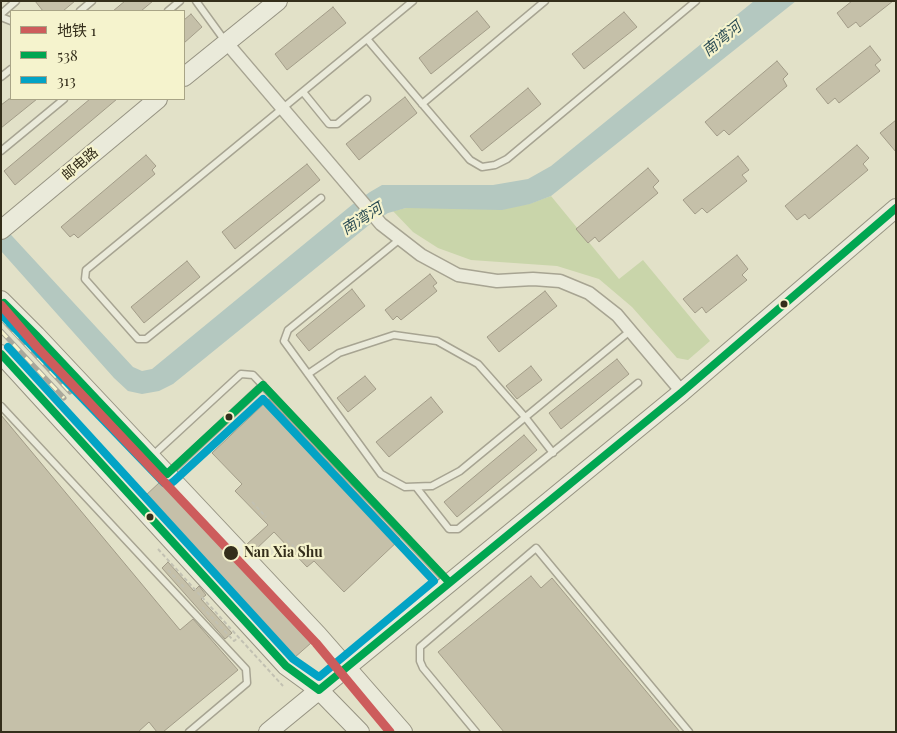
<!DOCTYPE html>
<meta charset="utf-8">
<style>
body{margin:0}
#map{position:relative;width:897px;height:733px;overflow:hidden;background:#e2e1c8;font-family:"Playfair Display","Noto Sans SC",serif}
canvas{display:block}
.frame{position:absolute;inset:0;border:2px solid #342e1b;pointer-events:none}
.legend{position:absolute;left:10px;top:10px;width:175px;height:90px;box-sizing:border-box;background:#f5f3cd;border:1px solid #a8a486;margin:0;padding:6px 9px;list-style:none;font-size:15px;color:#342e1b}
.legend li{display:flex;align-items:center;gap:10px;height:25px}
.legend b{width:25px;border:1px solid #a8a486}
</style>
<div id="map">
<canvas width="897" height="733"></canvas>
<div class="frame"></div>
<ul class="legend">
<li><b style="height:6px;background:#cd5c5c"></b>地铁 1</li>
<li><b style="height:6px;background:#00a651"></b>538</li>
<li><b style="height:6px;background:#03a3c5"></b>313</li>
</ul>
</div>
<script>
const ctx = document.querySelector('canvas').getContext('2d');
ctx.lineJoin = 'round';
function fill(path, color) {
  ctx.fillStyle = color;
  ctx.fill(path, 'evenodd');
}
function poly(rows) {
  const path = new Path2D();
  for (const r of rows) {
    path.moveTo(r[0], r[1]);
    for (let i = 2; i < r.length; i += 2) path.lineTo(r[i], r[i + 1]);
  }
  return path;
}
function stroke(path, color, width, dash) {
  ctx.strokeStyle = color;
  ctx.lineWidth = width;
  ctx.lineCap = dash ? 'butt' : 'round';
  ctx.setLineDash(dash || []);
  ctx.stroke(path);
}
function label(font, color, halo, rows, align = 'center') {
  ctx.font = font + ' "Playfair Display","Noto Sans SC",serif';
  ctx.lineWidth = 4.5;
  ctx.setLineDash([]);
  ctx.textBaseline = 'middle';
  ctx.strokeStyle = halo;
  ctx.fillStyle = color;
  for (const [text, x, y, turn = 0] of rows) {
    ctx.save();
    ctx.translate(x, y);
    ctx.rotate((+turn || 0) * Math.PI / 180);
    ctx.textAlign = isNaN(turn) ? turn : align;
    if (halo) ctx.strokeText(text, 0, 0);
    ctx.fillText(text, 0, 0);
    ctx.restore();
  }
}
fill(poly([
 [551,196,619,279,643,260,710,341,688,360,677,358,632,307,599,279,557,266,471,260,438,248,413,232,393,211,406,208,529,204]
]), '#c9d5aa');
fill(poly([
 [754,1,796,1,551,196,530,204,502,210,406,208,388,213,369,225,173,384,159,391,142,394,128,391,114,378,1,251,1,224,133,367,142,371,152,369,353,204,370,192,382,185,493,185,528,179,551,166]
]), '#b4c8c0');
const building = poly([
 [35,1,75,1,63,11,43,11,35,1],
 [125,1,153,1,141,11,113,11,125,1],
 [852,1,893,1,860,27,856,22,848,28,837,13,852,1],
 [333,7,346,23,287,70,275,54,333,7],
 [477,11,490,27,431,74,419,58,477,11],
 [624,12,637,27,584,69,572,54,624,12],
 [191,14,202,27,184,43,184,20,191,14],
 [870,46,881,60,875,65,880,71,839,103,835,98,828,104,816,89,870,46],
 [777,61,788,74,783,79,787,86,729,135,724,130,717,136,705,122,777,61],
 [528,88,541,104,482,151,470,136,528,88],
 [405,97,417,113,359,160,346,144,405,97],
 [9,99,37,99,1,128,1,105,9,99],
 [90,99,117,99,15,185,4,171,90,99],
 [896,120,896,152,880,133,896,120],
 [857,145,869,158,863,164,868,170,809,219,805,214,797,220,785,206,857,145],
 [146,155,156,166,152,170,155,174,78,238,74,234,70,237,61,227,146,155],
 [738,156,749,170,742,175,747,181,707,213,702,208,695,214,683,200,738,156],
 [307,164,320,180,235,249,222,232,307,164],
 [648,168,659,181,653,187,658,193,599,242,595,237,588,243,576,229,648,168],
 [737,255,748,269,742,275,747,280,706,313,702,307,695,313,683,299,737,255],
 [187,261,200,277,144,323,131,307,187,261],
 [430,274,437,283,433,286,437,291,401,320,397,316,393,320,385,310,430,274],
 [352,289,365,306,309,351,296,335,352,289],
 [545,291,557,306,499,352,487,337,545,291],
 [617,359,629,374,561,429,549,413,617,359],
 [531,366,542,380,517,399,506,386,531,366],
 [365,376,376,389,348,412,337,398,365,376],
 [431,397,443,412,389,457,376,442,431,397],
 [269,399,400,539,344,592,314,561,307,567,274,532,254,551,247,544,268,525,235,491,242,484,212,453,269,399],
 [1,415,180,630,193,619,238,670,163,732,157,732,149,722,138,732,1,732,1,415],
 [524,435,537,450,457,517,444,502,524,435],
 [160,482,311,643,294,658,145,496,160,482],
 [168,562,194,591,199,586,206,595,201,599,232,633,225,639,162,568,168,562],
 [531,576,541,588,552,578,680,732,504,732,438,652,531,576]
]);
fill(building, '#c5c0a9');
stroke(building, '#a29c88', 1);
const lane = poly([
 [196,1,225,41],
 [80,11,92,1],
 [168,11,180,1],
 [1,14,16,1],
 [1,17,11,21],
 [367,39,470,160,482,167,495,165,507,159,696,1],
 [1,77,11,69],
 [303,92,329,124,337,124,367,99],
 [422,104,545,1],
 [1,151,64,99],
 [321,198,146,339,138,339,85,279,86,270,413,1],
 [400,239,288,330,284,341,381,474,405,487,432,486,460,471,630,331],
 [308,374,339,353,394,335,437,341,478,364,525,417,553,453],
 [1,406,246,669,247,683,189,732],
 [152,456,241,374,253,375,448,582],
 [169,473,263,385],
 [416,487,449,529,458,529,638,383],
 [476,732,423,668,420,661,420,647,536,548,689,732]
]);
const street = poly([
 [226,42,381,224,421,255,458,275,497,281,533,279,560,281,589,293,617,315,682,392]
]);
const secondary = poly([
 [184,77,278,1],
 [1,230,158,99],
 [1,300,36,335,318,635,403,732],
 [1,354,286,666,319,690,360,732],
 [268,732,682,392,896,208]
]);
stroke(lane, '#a7a492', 9);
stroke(street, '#a7a492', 15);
stroke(secondary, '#969382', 20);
stroke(poly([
 [252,502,266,517],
 [287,540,304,557],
 [158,549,283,686],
 [168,570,184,587],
 [202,607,234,641,238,638]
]), '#c2c1b2', 2, [4, 2.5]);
stroke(lane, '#eaeada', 6);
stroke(street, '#eaeada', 12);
stroke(secondary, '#eaeada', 18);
const rail = poly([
 [1,318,70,392],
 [1,331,64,398]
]);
stroke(rail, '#a9a89b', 5);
stroke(rail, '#f5f3cd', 3, [9]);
stroke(poly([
 [1,306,4,303,36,335,167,474,263,385,449,582],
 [1,354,286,666,319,690,682,392,896,208]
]), '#00a651', 8);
stroke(poly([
 [1,314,164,483,170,484,174,481,263,399,434,581,319,677,293,659,8,347]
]), '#03a3c5', 8);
stroke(poly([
 [1,305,37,347,316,643,390,732]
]), '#cd5c5c', 9);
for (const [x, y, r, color] of [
 [784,304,4.5,"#342e1b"],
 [229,417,4.5,"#342e1b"],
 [150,517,4.5,"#342e1b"],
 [231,553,8,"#342e1b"]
]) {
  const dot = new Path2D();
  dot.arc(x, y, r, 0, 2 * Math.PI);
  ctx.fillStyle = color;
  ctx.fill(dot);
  stroke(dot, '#f5f3cd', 2);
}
label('14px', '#342e1b', '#f5f3cd', [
 ["邮电路",80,164,-40]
]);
label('bold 14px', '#342e1b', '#f5f3cd', [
 ["Nan Xia Shu",244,553]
], 'left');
label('italic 15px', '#2b4c54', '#f5f3cd', [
 ["南湾河",722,39,-39],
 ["南湾河",362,219,-32]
]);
</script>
